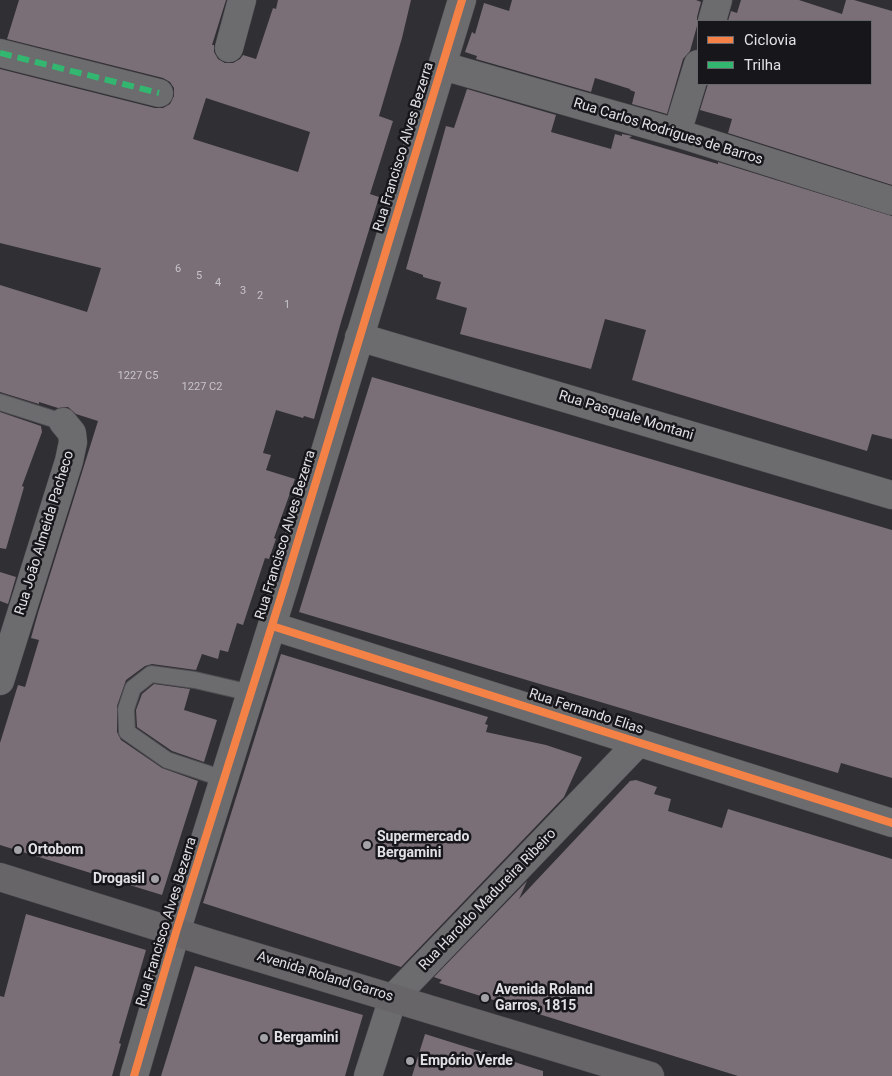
<!DOCTYPE html>
<meta charset="utf-8">
<style>
body{margin:0}
#map{position:relative;width:892px;height:1076px;overflow:hidden;background:#302f33;font-family:Roboto,sans-serif}
canvas{display:block}
.legend{position:absolute;left:697px;top:20px;width:175px;height:65px;box-sizing:border-box;background:#17161a;border:1px solid #68676c;margin:0;padding:6px 9px;list-style:none;font-size:15px;color:#e1e1e6}
.legend li{display:flex;align-items:center;gap:10px;height:25px}
.legend b{width:25px;border:1px solid #68676c}
</style>
<div id="map">
<canvas width="892" height="1076"></canvas>
<ul class="legend">
<li><b style="height:6px;background:#f48246"></b>Ciclovia</li>
<li><b style="height:6px;background:#33b770"></b>Trilha</li>
</ul>
</div>
<script>
const ctx = document.querySelector('canvas').getContext('2d');
ctx.lineJoin = 'round';
function fill(path, color) {
  ctx.fillStyle = color;
  ctx.fill(path, 'evenodd');
}
function poly(rows) {
  const path = new Path2D();
  for (const r of rows) {
    path.moveTo(r[0], r[1]);
    for (let i = 2; i < r.length; i += 2) path.lineTo(r[i], r[i + 1]);
  }
  return path;
}
function stroke(path, color, width, dash) {
  ctx.strokeStyle = color;
  ctx.lineWidth = width;
  ctx.lineCap = dash ? 'butt' : 'round';
  ctx.setLineDash(dash || []);
  ctx.stroke(path);
}
function label(font, color, halo, rows, align = 'center') {
  ctx.font = font + ' Roboto,sans-serif';
  ctx.lineWidth = 5;
  ctx.setLineDash([]);
  ctx.textBaseline = 'middle';
  ctx.strokeStyle = halo;
  ctx.fillStyle = color;
  for (const [text, x, y, turn = 0] of rows) {
    ctx.save();
    ctx.translate(x, y);
    ctx.rotate((+turn || 0) * Math.PI / 180);
    ctx.textAlign = isNaN(turn) ? turn : align;
    if (halo) ctx.strokeText(text, 0, 0);
    ctx.fillText(text, 0, 0);
    ctx.restore();
  }
}
fill(poly([
 [19,0,226,0,212,45,214,45,214,52,218,59,225,63,233,63,240,59,243,55,256,59,273,8,276,9,278,0,411,0,402,38,379,116,393,121,370,194,379,197,341,322,314,419,304,416,303,418,276,410,263,453,271,455,266,470,295,479,274,538,276,539,269,559,265,558,243,625,237,623,228,652,220,650,218,659,202,654,196,670,152,664,145,666,126,680,117,706,117,732,121,740,162,768,198,781,162,895,0,845,0,743,18,685,25,687,39,640,31,638,38,613,98,421,76,414,68,407,58,408,39,402,39,404,0,392,0,285,87,312,101,268,0,243,0,69,155,108,163,108,170,104,174,96,174,88,170,82,163,78,7,39],
 [206,98,310,132,298,172,193,139],
 [512,0,696,0,701,2,697,17,697,26,690,51,683,59,667,114,632,104,635,92,630,90,630,89,595,78,591,92,476,59,477,56,465,52,472,32,475,34,484,3,509,11],
 [741,0,799,0,842,14,846,0,854,0,892,11,892,185,728,133,732,119,700,110,708,84,871,84,871,21,728,21,731,11,737,13],
 [467,89,556,115,551,132,611,149,615,134,622,136,622,134,632,136,629,138,718,164,718,162,892,216,892,439,872,434,867,451,632,380,646,330,605,319,591,369,460,334,467,308,436,299,441,282,423,277,423,275,406,269,446,126,454,128],
 [372,377,892,530,892,778,841,763,838,773,299,612],
 [0,412,41,426,42,432,22,486,24,487,6,549,0,548],
 [0,572,16,577,8,604,0,601],
 [281,654,488,717,485,724,488,725,486,732,546,745,582,757,564,797,401,967,203,903],
 [154,684,190,689,184,710,217,720,204,762,172,751,137,727,136,710,142,694],
 [636,780,657,787,654,794,671,799,668,811,722,828,728,809,892,859,892,1076,738,1076,439,983,442,980,434,977,527,881,519,899,630,781],
 [26,914,146,950,119,1043,121,1044,112,1076,0,1076,0,996,4,997],
 [195,966,363,1015,345,1076,161,1076],
 [425,1034,543,1071,543,1076,412,1076]
]), '#7a6f77');
const service = poly([
 [0,402,63,422],
 [224,779,167,760,127,732,126,709,133,688,151,674,195,680,251,693]
]);
const minor = poly([
 [712,21,718,0],
 [229,48,242,0],
 [0,53,159,93],
 [443,66,677,133,892,201],
 [677,133,698,64],
 [359,337,892,495],
 [272,626,892,823],
 [0,681,69,461,73,442,72,433,63,422],
 [134,1076,176,932,284,587,462,0],
 [368,1076,393,998,639,742]
]);
const secondary = poly([
 [0,877,210,943,650,1076]
]);
stroke(service, '#4d4c50', 18);
stroke(minor, '#4d4c50', 29);
stroke(secondary, '#4d4c50', 29);
stroke(service, '#6c6b6e', 16);
stroke(minor, '#6c6b6e', 28);
stroke(secondary, '#676568', 28);
stroke(poly([
 [0,53,159,93]
]), '#33b770', 6, [12, 6]);
stroke(poly([
 [272,626,892,823],
 [134,1076,176,932,284,587,462,0]
]), '#f48246', 8);
for (const [x, y, r, color] of [
 [367,845,5,"#a3a3a7"],
 [18,850,5,"#a3a3a7"],
 [155,879,5,"#a3a3a7"],
 [485,998,5,"#a3a3a7"],
 [264,1038,5,"#a3a3a7"],
 [410,1061,5,"#a3a3a7"]
]) {
  const dot = new Path2D();
  dot.arc(x, y, r, 0, 2 * Math.PI);
  ctx.fillStyle = color;
  ctx.fill(dot);
  stroke(dot, '#17161a', 2);
}
label('11px', '#c7c4ca', null, [
 ["6",178,269],
 ["5",199,276],
 ["4",218,283],
 ["3",243,291],
 ["2",260,296],
 ["1",287,305],
 ["1227 C5",138,376],
 ["1227 C2",202,387]
]);
label('14px', '#e1e1e6', '#17161a', [
 ["Rua Carlos Rodrigues de Barros",668,132,17],
 ["Rua Francisco Alves Bezerra",404,147,-73],
 ["Rua Pasquale Montani",626,416,17],
 ["Rua João Almeida Pacheco",45,533,-73],
 ["Rua Francisco Alves Bezerra",286,535,-73],
 ["Rua Fernando Elias",586,712,18],
 ["Rua Haroldo Madureira Ribeiro",488,900,-46],
 ["Rua Francisco Alves Bezerra",167,922,-73],
 ["Avenida Roland Garros",325,977,17]
]);
label('bold 14px', '#e1e1e6', '#17161a', [
 ["Supermercado",377,837],
 ["Bergamini",377,853],
 ["Ortobom",28,850],
 ["Drogasil",145,879,"right"],
 ["Avenida Roland",495,990],
 ["Garros, 1815",495,1006],
 ["Bergamini",274,1038],
 ["Empório Verde",420,1061]
], 'left');
</script>
